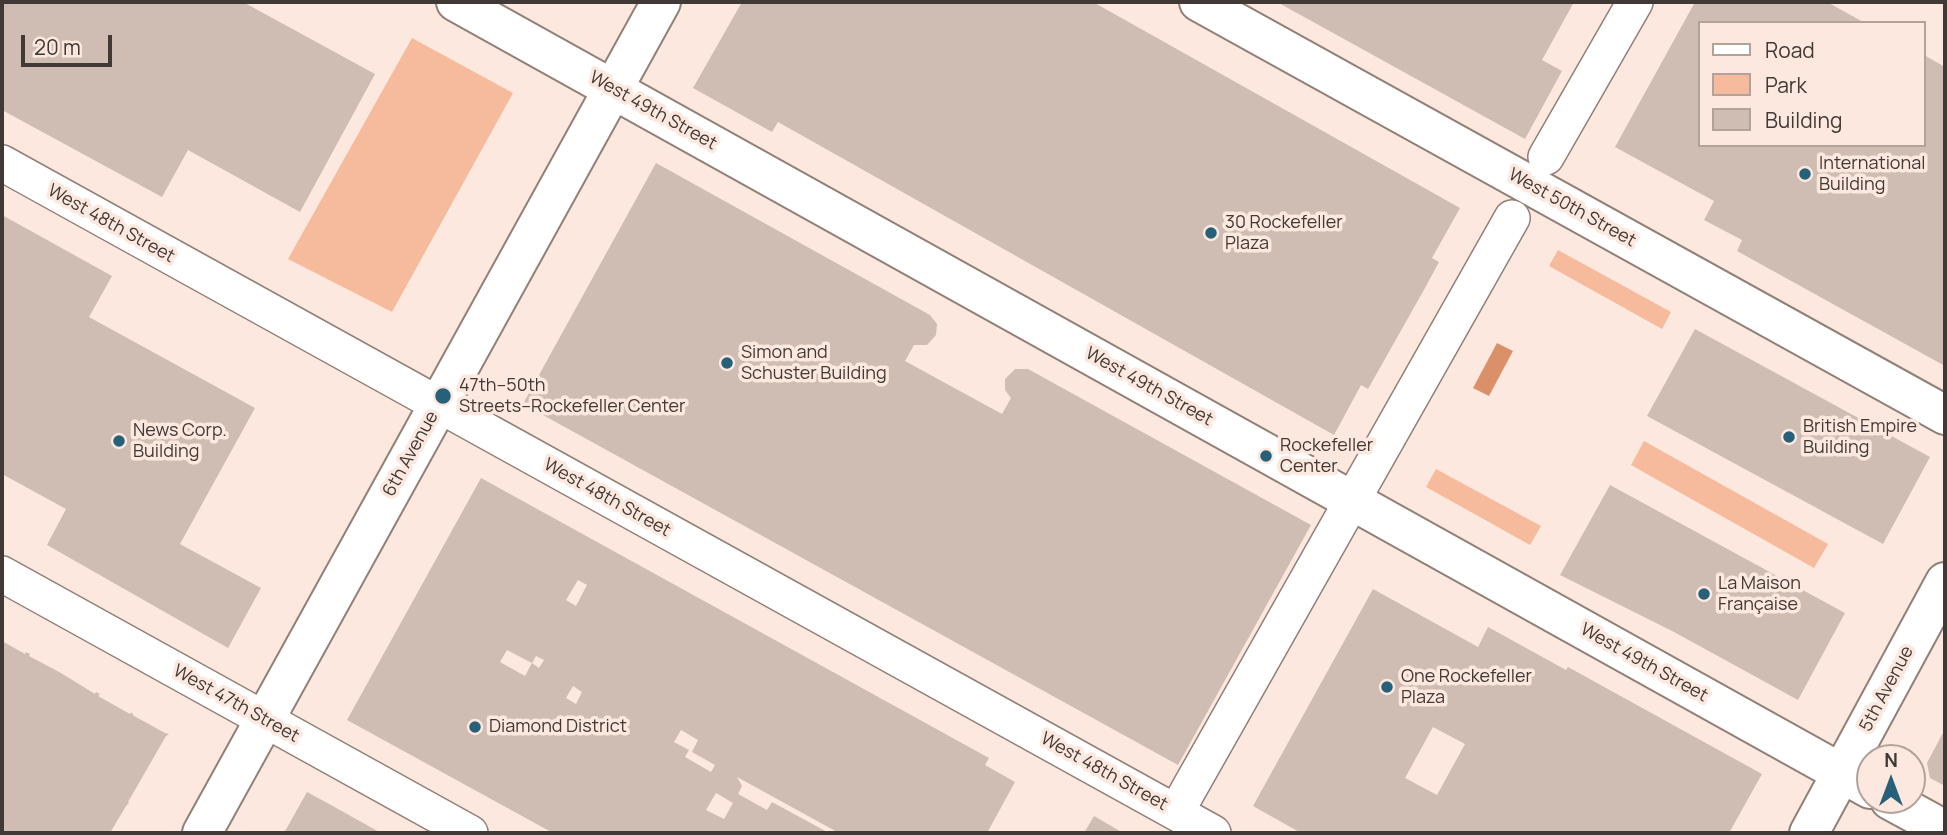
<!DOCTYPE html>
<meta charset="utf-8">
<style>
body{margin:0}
#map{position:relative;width:1947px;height:835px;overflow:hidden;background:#fce8de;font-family:Manrope,sans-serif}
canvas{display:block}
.frame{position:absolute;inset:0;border:4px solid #403935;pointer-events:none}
.legend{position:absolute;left:1698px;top:21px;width:228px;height:126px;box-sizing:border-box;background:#fce8de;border:2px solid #b1a29a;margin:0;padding:9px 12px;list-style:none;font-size:21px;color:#403935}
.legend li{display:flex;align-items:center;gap:14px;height:35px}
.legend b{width:35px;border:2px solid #b1a29a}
.north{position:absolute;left:1856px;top:744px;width:70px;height:70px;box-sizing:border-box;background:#fce8de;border:2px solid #b1a29a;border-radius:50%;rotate:0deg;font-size:19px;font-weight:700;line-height:28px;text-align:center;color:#403935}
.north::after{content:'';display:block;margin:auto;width:24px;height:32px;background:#266179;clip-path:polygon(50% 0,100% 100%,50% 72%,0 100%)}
.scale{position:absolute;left:21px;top:35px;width:91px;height:32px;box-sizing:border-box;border:4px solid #403935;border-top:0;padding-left:9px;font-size:21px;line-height:24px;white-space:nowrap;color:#403935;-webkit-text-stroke:5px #fce8de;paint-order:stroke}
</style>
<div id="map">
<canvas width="1947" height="835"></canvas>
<div class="frame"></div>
<ul class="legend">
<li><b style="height:9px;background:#fff"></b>Road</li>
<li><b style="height:19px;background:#f6bb9c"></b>Park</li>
<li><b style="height:19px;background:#cfbcb3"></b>Building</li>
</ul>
<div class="north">N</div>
<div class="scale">20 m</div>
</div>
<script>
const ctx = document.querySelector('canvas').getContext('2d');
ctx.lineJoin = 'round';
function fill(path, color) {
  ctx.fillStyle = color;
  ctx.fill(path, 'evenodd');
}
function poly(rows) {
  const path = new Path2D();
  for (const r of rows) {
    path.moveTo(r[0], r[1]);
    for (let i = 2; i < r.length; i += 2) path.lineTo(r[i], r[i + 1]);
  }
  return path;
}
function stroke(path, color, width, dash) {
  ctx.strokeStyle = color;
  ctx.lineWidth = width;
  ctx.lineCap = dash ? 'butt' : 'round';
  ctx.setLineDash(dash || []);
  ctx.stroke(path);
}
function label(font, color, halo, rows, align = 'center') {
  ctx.font = font + ' Manrope,sans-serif';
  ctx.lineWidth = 7;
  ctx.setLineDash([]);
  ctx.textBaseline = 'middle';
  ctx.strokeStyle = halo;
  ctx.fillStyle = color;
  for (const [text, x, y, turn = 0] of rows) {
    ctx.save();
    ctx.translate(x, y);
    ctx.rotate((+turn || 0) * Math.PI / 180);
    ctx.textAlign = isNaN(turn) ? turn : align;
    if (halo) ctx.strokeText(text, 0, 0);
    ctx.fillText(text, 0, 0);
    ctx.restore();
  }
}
fill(poly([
 [412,38,513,93,392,312,288,259],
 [1558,250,1671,312,1662,329,1549,266],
 [1644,441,1828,544,1814,568,1631,465],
 [1436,469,1541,526,1530,545,1426,487]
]), '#f6bb9c');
fill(poly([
 [1497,343,1513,351,1489,396,1473,388]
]), '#da916a');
fill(poly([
 [2,2,243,2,375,74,300,212,188,150,162,197,2,110],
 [742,2,1093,2,1460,208,1432,258,1439,262,1425,288,1368,389,1361,385,1334,435,778,122,772,132,693,88],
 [1277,2,1574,2,1542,60,1562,71,1525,139],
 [1695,2,1827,2,1865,23,1700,23,1700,145,1924,145,1924,55,1945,67,1945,366,1737,251,1742,240,1704,220,1714,201,1615,147],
 [656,163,930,315,937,324,936,335,927,345,914,345,905,361,1002,414,1011,398,1005,390,1005,379,1015,369,1028,369,1311,525,1178,765,523,404],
 [2,215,112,276,89,317,255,408,180,544,261,588,228,648,47,545,66,509,2,474],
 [1695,329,1930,457,1883,544,1647,416],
 [481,478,989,758,985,765,1015,782,987,833,839,833,737,777,742,786,738,794,767,810,772,802,829,833,553,833,347,720],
 [578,580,587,585,576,606,566,600],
 [507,650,532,663,536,656,544,660,539,668,532,663,525,676,500,662],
 [573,686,582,692,576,704,566,698],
 [681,730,698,740,692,752,715,765,711,772,685,757,689,750,674,742],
 [716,793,733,803,724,819,706,810],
 [1610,485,1845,613,1798,700,1674,632,1560,575],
 [1373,589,1478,647,1488,627,1566,670,1568,667,1762,774,1729,833,1301,833,1253,806],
 [1433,727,1465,744,1437,795,1405,778],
 [2,641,25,654,26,652,30,654,29,656,61,673,95,694,96,692,100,694,98,696,130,714,131,712,134,716,165,733,169,734,166,736,128,802,129,803,126,806,110,833,2,833],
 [1945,729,1945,786,1930,778,1927,763],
 [307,792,331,805,381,833,284,833],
 [1094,816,1118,830,1124,833,1084,833]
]), '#cfbcb3');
const street = poly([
 [1546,157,1635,2],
 [2,163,1213,833],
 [2,574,470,833],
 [1176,812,1512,218]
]);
const secondary = poly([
 [456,2,1870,789],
 [1199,2,1945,415],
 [1890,800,1945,830],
 [202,833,661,2],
 [1809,833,1945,582]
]);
stroke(street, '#918077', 38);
stroke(secondary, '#918077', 42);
stroke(street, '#fff', 35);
stroke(secondary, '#fff', 38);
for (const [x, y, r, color] of [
 [1805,174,7,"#266179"],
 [1211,233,7,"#266179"],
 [727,363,7,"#266179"],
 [443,396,9,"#266179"],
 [1789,437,7,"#266179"],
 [119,441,7,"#266179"],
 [1266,456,7,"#266179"],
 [1704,594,7,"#266179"],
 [1387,687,7,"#266179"],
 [475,727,7,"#266179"]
]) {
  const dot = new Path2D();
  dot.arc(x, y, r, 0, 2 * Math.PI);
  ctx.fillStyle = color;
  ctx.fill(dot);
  stroke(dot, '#fce8de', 2.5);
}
label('18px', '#403935', '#fce8de', [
 ["West 49th Street",653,111,29],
 ["West 50th Street",1572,208,29],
 ["West 48th Street",111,224,29],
 ["West 49th Street",1149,387,29],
 ["6th Avenue",411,454,-61],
 ["West 48th Street",607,498,29],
 ["West 49th Street",1644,663,29],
 ["5th Avenue",1887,689,-62],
 ["West 47th Street",236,704,29],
 ["West 48th Street",1104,772,29]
]);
label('18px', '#403935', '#fce8de', [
 ["International",1819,164],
 ["Building",1819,185],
 ["30 Rockefeller",1225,223],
 ["Plaza",1225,244],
 ["Simon and",741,353],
 ["Schuster Building",741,374],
 ["47th–50th",459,386],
 ["Streets–Rockefeller Center",459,407],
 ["British Empire",1803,427],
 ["Building",1803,448],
 ["News Corp.",133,431],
 ["Building",133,452],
 ["Rockefeller",1280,446],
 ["Center",1280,467],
 ["La Maison",1718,584],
 ["Française",1718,605],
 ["One Rockefeller",1401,677],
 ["Plaza",1401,698],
 ["Diamond District",489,727]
], 'left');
</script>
